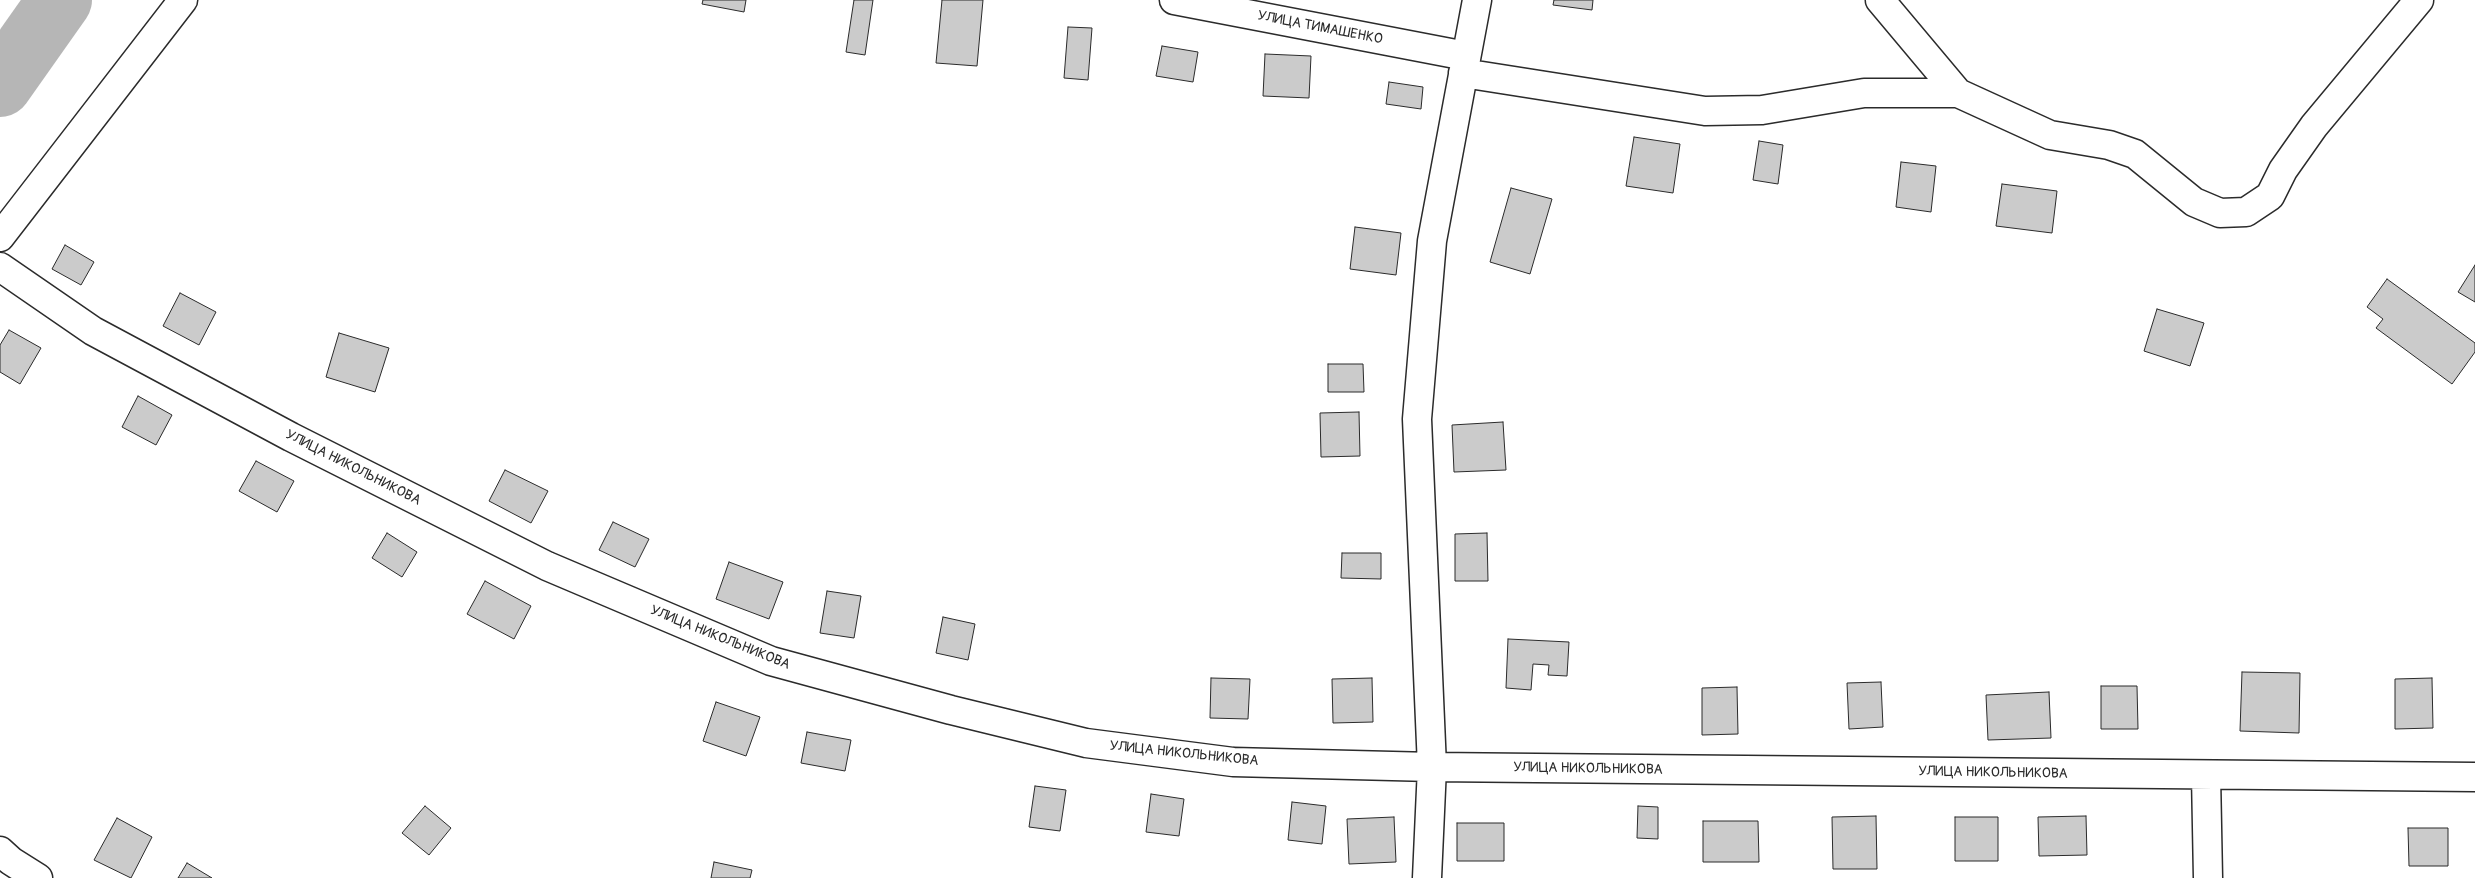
<!DOCTYPE html>
<meta charset="utf-8">
<style>
body{margin:0}
canvas{display:block;background:#fff}
</style>
<canvas width="2475" height="878"></canvas>
<script>
const ctx = document.querySelector('canvas').getContext('2d');
ctx.lineJoin = 'round';
function poly(rows) {
  const path = new Path2D();
  for (const r of rows) {
    path.moveTo(r[0], r[1]);
    for (let i = 2; i < r.length; i += 2) path.lineTo(r[i], r[i + 1]);
  }
  return path;
}
function stroke(path, color, width, dash) {
  ctx.strokeStyle = color;
  ctx.lineWidth = width;
  ctx.lineCap = dash ? 'butt' : 'round';
  ctx.setLineDash(dash || []);
  ctx.stroke(path);
}
function fill(path, color) {
  ctx.fillStyle = color;
  ctx.fill(path, 'evenodd');
}
function label(font, color, halo, rows, align = 'center') {
  ctx.font = font + ' Pangolin,sans-serif';
  ctx.lineWidth = 5;
  ctx.setLineDash([]);
  ctx.textBaseline = 'middle';
  ctx.strokeStyle = halo;
  ctx.fillStyle = color;
  for (const [text, x, y, turn = 0] of rows) {
    ctx.save();
    ctx.translate(x, y);
    ctx.rotate((+turn || 0) * Math.PI / 180);
    ctx.textAlign = isNaN(turn) ? turn : align;
    if (halo) ctx.strokeText(text, 0, 0);
    ctx.fillText(text, 0, 0);
    ctx.restore();
  }
}
stroke(poly([
 [0,85,60,0]
]), '#b6b6b6', 64);
const building = poly([
 [703,0,746,0,744,12,702,4,703,0],
 [854,0,873,0,865,55,846,52,854,0],
 [942,0,983,0,977,66,936,63,942,0],
 [1554,0,1593,0,1592,10,1553,5,1554,0],
 [1068,27,1092,28,1088,80,1064,78,1068,27],
 [1162,46,1198,52,1193,82,1156,76,1162,46],
 [1265,54,1311,56,1309,98,1263,96,1265,54],
 [1389,82,1423,87,1421,109,1386,104,1389,82],
 [1634,137,1680,144,1673,193,1626,186,1634,137],
 [1759,141,1783,145,1778,184,1753,180,1759,141],
 [1901,162,1936,166,1931,212,1896,207,1901,162],
 [2002,184,2057,191,2052,233,1996,226,2002,184],
 [1511,188,1552,199,1530,274,1490,262,1511,188],
 [1355,227,1401,233,1396,275,1350,269,1355,227],
 [65,245,94,262,81,285,52,269,65,245],
 [2475,265,2475,302,2458,292,2475,265],
 [2387,279,2475,343,2475,352,2452,384,2376,328,2383,319,2367,307,2387,279],
 [180,293,216,312,199,345,163,326,180,293],
 [2157,309,2204,323,2190,366,2144,351,2157,309],
 [9,330,41,348,20,384,0,372,0,345,9,330],
 [339,333,389,348,375,392,326,377,339,333],
 [1328,364,1363,364,1364,392,1328,392,1328,364],
 [138,396,172,415,156,445,122,427,138,396],
 [1359,412,1360,456,1321,457,1320,413,1359,412],
 [1503,422,1506,470,1454,472,1452,425,1503,422],
 [256,461,294,481,277,512,239,491,256,461],
 [505,470,548,491,531,523,489,501,505,470],
 [613,522,649,539,635,567,599,550,613,522],
 [387,533,417,552,402,577,372,558,387,533],
 [1487,533,1488,581,1455,581,1455,534,1487,533],
 [1342,553,1381,553,1381,579,1341,578,1342,553],
 [729,562,783,582,769,619,716,599,729,562],
 [485,581,531,606,514,639,467,614,485,581],
 [827,591,861,596,854,638,820,633,827,591],
 [943,617,975,624,968,660,936,653,943,617],
 [1508,639,1569,642,1567,676,1548,675,1549,665,1533,664,1531,690,1506,688,1508,639],
 [2242,672,2300,673,2299,733,2240,731,2242,672],
 [1211,678,1250,679,1248,719,1210,718,1211,678],
 [1372,678,1373,722,1333,723,1332,679,1372,678],
 [2432,678,2433,728,2395,729,2395,679,2432,678],
 [1881,682,1883,727,1849,729,1847,683,1881,682],
 [2101,686,2137,686,2138,729,2101,729,2101,686],
 [1737,687,1738,734,1702,735,1702,688,1737,687],
 [2049,692,2051,738,1988,740,1986,695,2049,692],
 [716,702,760,717,746,756,703,741,716,702],
 [807,732,851,740,845,771,801,763,807,732],
 [1035,786,1066,790,1060,831,1029,827,1035,786],
 [1151,794,1184,799,1179,836,1146,832,1151,794],
 [1292,802,1326,806,1322,844,1288,840,1292,802],
 [425,806,451,828,429,855,402,833,425,806],
 [1638,806,1658,807,1658,839,1637,838,1638,806],
 [1876,816,1877,869,1833,869,1832,817,1876,816],
 [2086,816,2087,855,2039,856,2038,817,2086,816],
 [1394,817,1396,862,1349,864,1347,819,1394,817],
 [1955,817,1998,817,1998,861,1955,861,1955,817],
 [117,818,152,837,131,878,94,860,117,818],
 [1703,821,1758,821,1759,862,1703,862,1703,821],
 [1457,823,1504,823,1504,861,1457,861,1457,823],
 [2408,828,2448,828,2448,866,2409,866,2408,828],
 [714,862,752,870,750,878,711,878,714,862],
 [187,863,212,878,178,878,187,863]
]);
fill(building, '#cbcbcb');
stroke(building, '#2b2b2b', 1);
const minor = poly([
 [1174,0,1466,56],
 [1880,0,1958,93,2050,135,2109,145,2135,154,2194,202,2220,213,2246,212,2270,196,2283,170,2314,126,2419,0],
 [1463,73,1705,111,1762,110,1864,93,1958,93],
 [0,237,183,0],
 [0,267,93,331,291,437,547,566,771,661,951,710,1086,743,1233,762,1432,767,2475,777],
 [2206,775,2208,878],
 [0,851,11,861,38,878],
 [1427,878,1432,767,1417,419,1432,241,1477,0]
]);
stroke(minor, '#2b2b2b', 31);
stroke(minor, '#fff', 28);
label('14px', '#2b2b2b', '#fff', [
 ["УЛИЦА ТИМАШЕНКО",1320,28,11],
 ["УЛИЦА НИКОЛЬНИКОВА",353,468,27],
 ["УЛИЦА НИКОЛЬНИКОВА",720,638,22],
 ["УЛИЦА НИКОЛЬНИКОВА",1184,754,6],
 ["УЛИЦА НИКОЛЬНИКОВА",1588,769,1],
 ["УЛИЦА НИКОЛЬНИКОВА",1993,773,1]
]);
</script>
